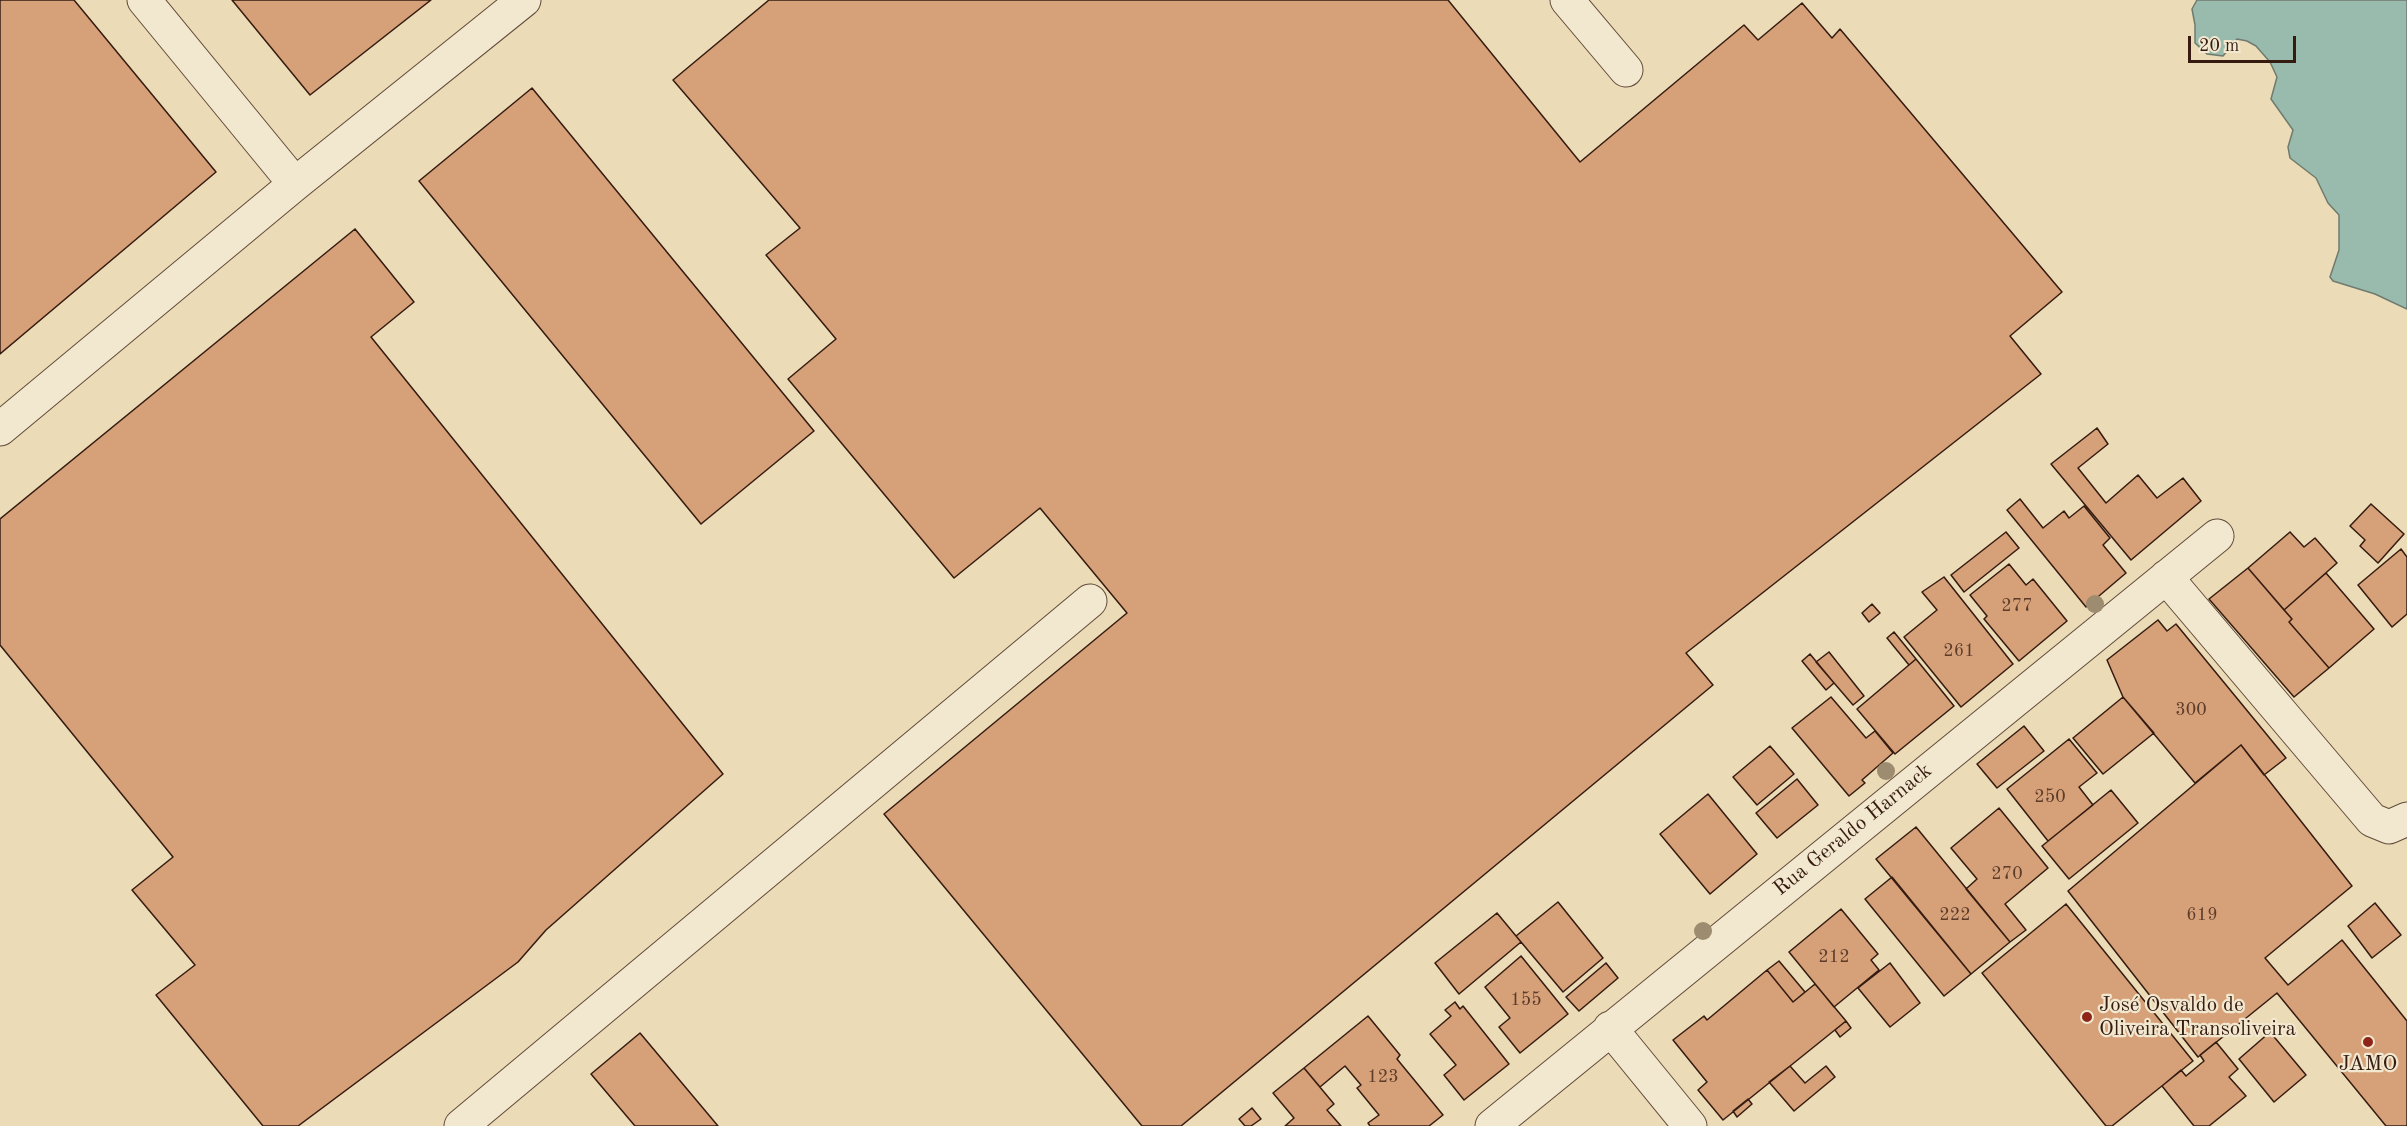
<!DOCTYPE html>
<meta charset="utf-8">
<style>
body{margin:0}
#map{position:relative;width:2407px;height:1126px;overflow:hidden;background:#ebdbb6;font-family:"Old Standard TT",serif}
canvas{display:block}
.scale{position:absolute;left:2188px;top:36px;width:108px;height:27px;box-sizing:border-box;border:3px solid #351b10;border-top:0;padding-left:8px;font-size:18px;line-height:21px;white-space:nowrap;color:#351b10;-webkit-text-stroke:4px #f2e8d0;paint-order:stroke}
</style>
<div id="map">
<canvas width="2407" height="1126"></canvas>
<div class="scale">20 m</div>
</div>
<script>
const ctx = document.querySelector('canvas').getContext('2d');
ctx.lineJoin = 'round';
function fill(path, color) {
  ctx.fillStyle = color;
  ctx.fill(path, 'evenodd');
}
function poly(rows) {
  const path = new Path2D();
  for (const r of rows) {
    path.moveTo(r[0], r[1]);
    for (let i = 2; i < r.length; i += 2) path.lineTo(r[i], r[i + 1]);
  }
  return path;
}
function stroke(path, color, width, dash) {
  ctx.strokeStyle = color;
  ctx.lineWidth = width;
  ctx.lineCap = dash ? 'butt' : 'round';
  ctx.setLineDash(dash || []);
  ctx.stroke(path);
}
function label(font, color, halo, rows, align = 'center') {
  ctx.font = font + ' "Old Standard TT",serif';
  ctx.lineWidth = 4.5;
  ctx.setLineDash([]);
  ctx.textBaseline = 'middle';
  ctx.strokeStyle = halo;
  ctx.fillStyle = color;
  for (const [text, x, y, turn = 0] of rows) {
    ctx.save();
    ctx.translate(x, y);
    ctx.rotate((+turn || 0) * Math.PI / 180);
    ctx.textAlign = isNaN(turn) ? turn : align;
    if (halo) ctx.strokeText(text, 0, 0);
    ctx.fillText(text, 0, 0);
    ctx.restore();
  }
}
const water = poly([
 [2197,0,2407,0,2407,309,2375,294,2333,281,2330,277,2339,250,2339,215,2328,203,2316,178,2290,158,2288,147,2293,130,2271,99,2277,77,2270,62,2256,46,2247,41,2237,39,2223,56,2207,54,2195,43,2195,25,2192,9,2197,0]
]);
fill(water, '#98bbae');
stroke(water, '#707b6f', 1.5);
const building = poly([
 [0,0,74,0,216,172,0,354,0,0],
 [232,0,431,0,310,95,232,0],
 [769,0,1448,0,1580,162,1744,25,1758,40,1802,3,1832,38,1840,29,2062,292,2010,336,2041,374,1686,653,1713,685,1181,1126,1142,1126,884,814,1127,613,1040,508,954,578,788,379,836,339,766,255,800,228,673,80,769,0],
 [532,88,814,431,701,524,419,181,532,88],
 [355,229,414,302,371,337,723,774,546,930,518,962,298,1126,263,1126,156,995,195,965,132,890,173,857,0,645,0,519,355,229],
 [2097,428,2108,444,2078,468,2106,503,2138,475,2157,498,2183,478,2201,501,2131,560,2051,464,2097,428],
 [2020,499,2043,528,2064,511,2069,518,2084,506,2110,538,2103,545,2126,573,2086,607,2007,510,2020,499],
 [2371,504,2404,534,2378,563,2360,546,2365,540,2350,526,2371,504],
 [2006,532,2019,548,1964,592,1951,575,2006,532],
 [2290,532,2304,547,2315,538,2337,563,2284,610,2248,568,2290,532],
 [2401,549,2407,557,2407,614,2392,627,2358,585,2401,549],
 [2009,564,2026,585,2033,579,2067,621,2019,661,1984,619,1987,616,1970,595,2009,564],
 [2248,568,2292,619,2289,622,2329,668,2294,697,2209,599,2248,568],
 [2326,573,2374,629,2329,668,2289,622,2292,619,2284,610,2326,573],
 [1944,577,2013,664,1961,707,1904,637,1937,610,1922,592,1944,577],
 [1872,604,1880,613,1869,622,1862,613,1872,604],
 [2158,620,2167,631,2176,624,2286,758,2264,775,2241,745,2195,783,2123,697,2107,660,2158,620],
 [1894,632,1916,659,1909,665,1887,638,1894,632],
 [1829,652,1864,696,1853,705,1816,662,1829,652],
 [1810,654,1834,683,1826,690,1802,661,1810,654],
 [1916,659,1954,706,1895,754,1857,709,1916,659],
 [1831,697,1866,738,1875,731,1893,753,1862,780,1865,783,1849,796,1792,728,1831,697],
 [2123,697,2154,733,2103,774,2073,738,2123,697],
 [2024,726,2044,751,1997,788,1977,764,2024,726],
 [2069,739,2097,773,2079,787,2093,805,2048,841,2007,789,2069,739],
 [2241,745,2352,886,2265,958,2288,985,2342,940,2407,1021,2407,1126,2386,1126,2277,993,2198,1057,2068,891,2241,745],
 [1770,746,1794,774,1757,805,1733,777,1770,746],
 [1797,779,1818,805,1777,838,1756,813,1797,779],
 [2111,790,2138,823,2069,879,2042,846,2111,790],
 [1708,794,1757,854,1710,894,1660,834,1708,794],
 [1999,808,2048,868,2005,904,2026,930,2010,942,1966,889,1977,879,1951,848,1999,808],
 [1916,827,2010,942,1971,974,1876,859,1916,827],
 [1892,877,1971,974,1944,996,1865,899,1892,877],
 [1558,902,1603,958,1563,992,1516,936,1558,902],
 [2375,903,2401,935,2372,958,2348,926,2375,903],
 [2066,904,2193,1061,2112,1126,2106,1126,1982,973,2066,904],
 [1841,909,1878,954,1871,960,1879,970,1834,1007,1789,952,1841,909],
 [1497,913,1521,942,1459,994,1435,963,1497,913],
 [1521,956,1568,1014,1520,1053,1499,1027,1510,1018,1485,987,1521,956],
 [1779,961,1805,992,1793,1002,1767,970,1779,961],
 [1606,963,1618,978,1579,1011,1566,997,1606,963],
 [1890,963,1920,1003,1890,1027,1858,988,1890,963],
 [1767,970,1793,1002,1815,984,1846,1021,1723,1120,1698,1090,1707,1082,1673,1040,1704,1016,1707,1020,1767,970],
 [1455,1002,1460,1009,1463,1006,1509,1064,1464,1100,1444,1075,1456,1065,1430,1034,1451,1016,1445,1010,1455,1002],
 [1368,1016,1400,1055,1397,1059,1443,1115,1429,1126,1370,1126,1368,1123,1379,1115,1357,1088,1361,1085,1345,1066,1320,1087,1304,1068,1368,1016],
 [1846,1021,1851,1028,1840,1037,1835,1030,1846,1021],
 [2270,1032,2306,1075,2274,1102,2239,1059,2270,1032],
 [640,1033,718,1126,635,1126,591,1074,640,1033],
 [2216,1042,2238,1069,2229,1077,2246,1096,2209,1126,2194,1126,2162,1086,2181,1070,2186,1076,2204,1061,2200,1055,2216,1042],
 [1790,1066,1805,1083,1826,1066,1835,1077,1794,1111,1769,1082,1790,1066],
 [1304,1068,1334,1104,1327,1110,1341,1126,1285,1126,1294,1118,1273,1093,1304,1068],
 [1748,1099,1752,1104,1737,1117,1733,1111,1748,1099],
 [1252,1108,1261,1119,1251,1126,1245,1126,1239,1119,1252,1108]
]);
fill(building, '#d6a078');
stroke(building, '#351b10', 1.5);
const minor = poly([
 [144,0,295,184],
 [1567,0,1626,70],
 [0,429,295,184,524,0],
 [2166,577,2372,820,2389,827,2407,819],
 [1610,1028,1690,1126],
 [461,1126,1090,601],
 [1492,1126,2217,536]
]);
stroke(minor, '#624b3a', 35);
stroke(minor, '#f2e8d0', 33);
ctx.fillStyle = '#9d8c6f';
for (const [x, y] of [
 [2095,604],
 [1886,771],
 [1703,931]
]) {
  ctx.beginPath();
  ctx.arc(x, y, 9, 0, 2 * Math.PI);
  ctx.fill();
}
for (const [x, y, r, color] of [
 [2087,1017,6,"#8f2418"],
 [2368,1042,6,"#8f2418"]
]) {
  const dot = new Path2D();
  dot.arc(x, y, r, 0, 2 * Math.PI);
  ctx.fillStyle = color;
  ctx.fill(dot);
  stroke(dot, '#f2e8d0', 2);
}
label('18px', '#5d3c2a', null, [
 ["277",2017,606],
 ["261",1959,651],
 ["300",2191,710],
 ["250",2050,797],
 ["270",2007,874],
 ["222",1955,915],
 ["619",2202,915],
 ["212",1834,957],
 ["155",1526,1000],
 ["123",1383,1077]
]);
label('21px', '#351b10', '#f2e8d0', [
 ["Rua Geraldo Harnack",1853,830,-39]
]);
label('21px', '#351b10', '#f2e8d0', [
 ["José Osvaldo de",2099,1005],
 ["Oliveira Transoliveira",2099,1029],
 ["JAMO",2368,1064,"center"]
], 'left');
</script>
